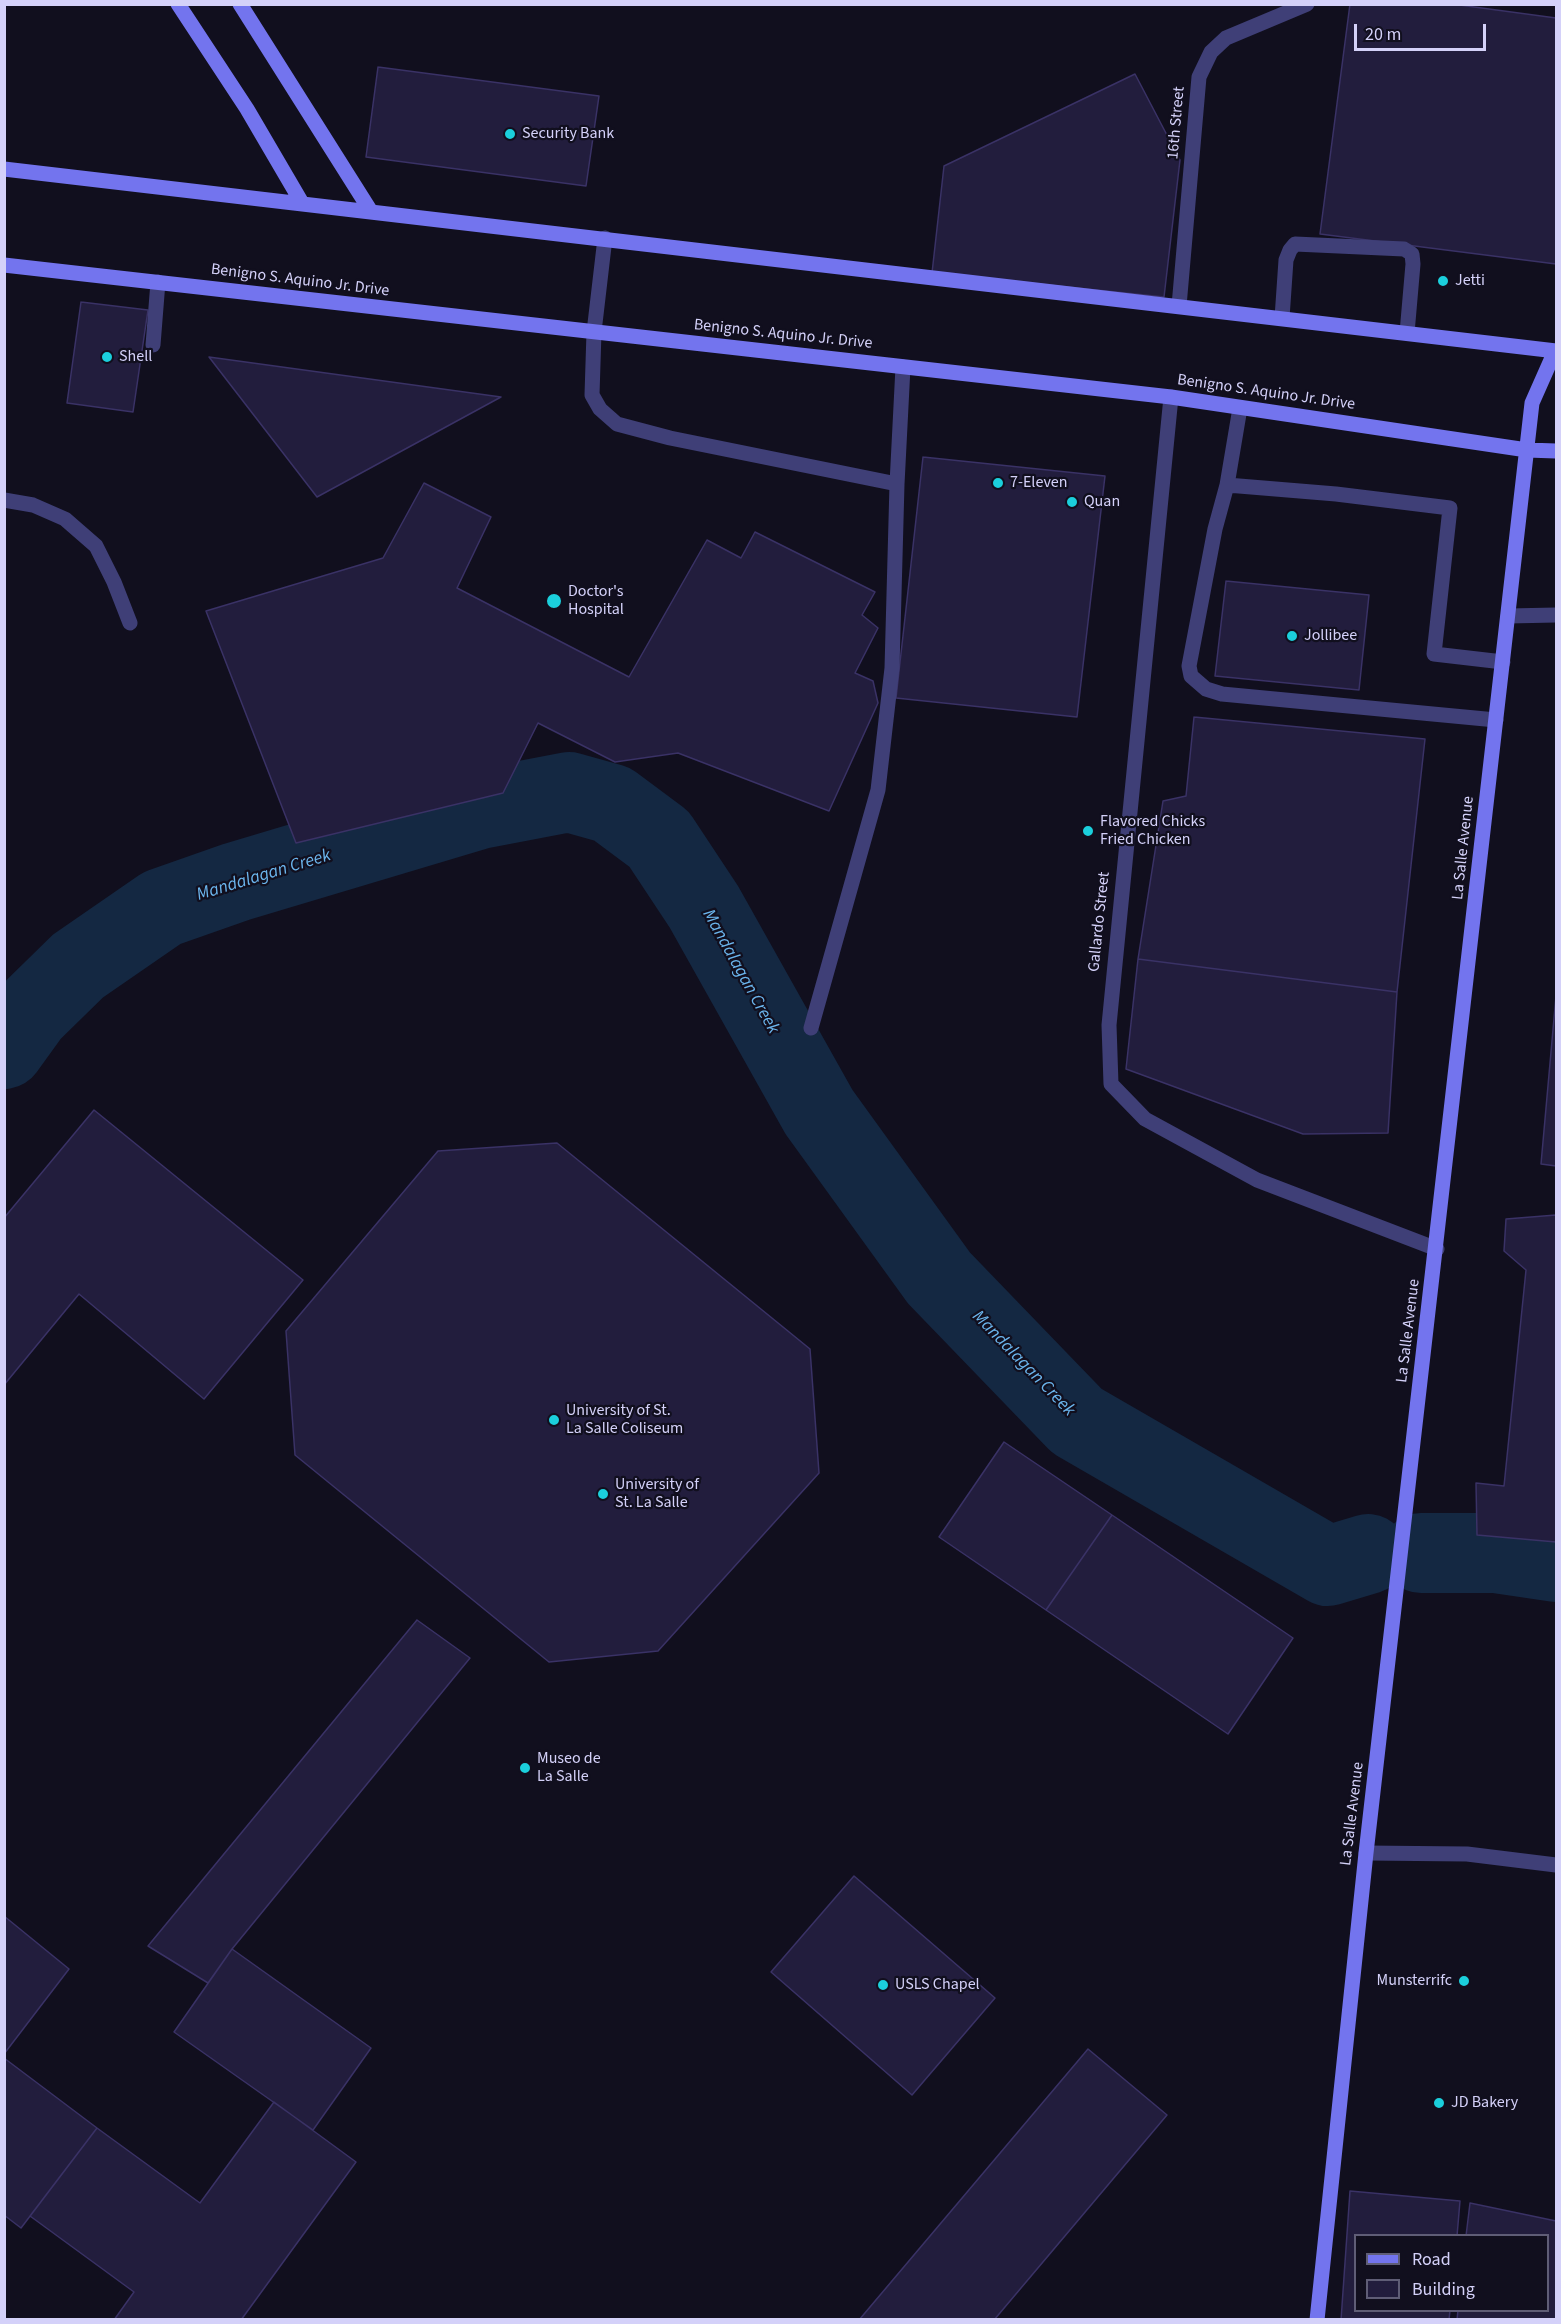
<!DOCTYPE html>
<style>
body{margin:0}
#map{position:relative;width:1561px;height:2324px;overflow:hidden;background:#110f1e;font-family:"Source Sans 3",sans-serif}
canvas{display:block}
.frame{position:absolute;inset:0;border:6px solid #d4d1f9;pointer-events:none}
.legend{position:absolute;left:1354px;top:2234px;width:195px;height:78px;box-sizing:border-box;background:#110f1e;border:2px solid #5f5d76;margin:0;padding:8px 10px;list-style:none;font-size:18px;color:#d4d1f9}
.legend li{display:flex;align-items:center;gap:12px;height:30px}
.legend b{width:30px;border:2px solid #5f5d76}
.scale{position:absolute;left:1354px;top:24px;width:132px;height:27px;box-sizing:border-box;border:3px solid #d4d1f9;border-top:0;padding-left:8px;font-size:18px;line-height:21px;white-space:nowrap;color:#d4d1f9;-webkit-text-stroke:4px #110f1e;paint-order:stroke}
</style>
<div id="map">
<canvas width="1561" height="2324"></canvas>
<div class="frame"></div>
<ul class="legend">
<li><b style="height:8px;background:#7374ee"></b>Road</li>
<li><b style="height:16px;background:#221d3d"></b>Building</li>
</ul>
<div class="scale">20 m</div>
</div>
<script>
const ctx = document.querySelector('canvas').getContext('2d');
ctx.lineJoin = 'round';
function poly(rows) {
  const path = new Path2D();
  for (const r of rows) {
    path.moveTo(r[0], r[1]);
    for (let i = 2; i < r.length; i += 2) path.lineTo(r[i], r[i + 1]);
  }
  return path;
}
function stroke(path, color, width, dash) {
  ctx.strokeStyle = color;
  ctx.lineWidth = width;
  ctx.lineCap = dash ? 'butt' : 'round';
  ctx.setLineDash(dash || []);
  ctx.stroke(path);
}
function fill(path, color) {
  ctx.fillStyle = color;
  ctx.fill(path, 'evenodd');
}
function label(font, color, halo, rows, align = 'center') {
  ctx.font = font + ' "Source Sans 3",sans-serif';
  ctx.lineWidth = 4.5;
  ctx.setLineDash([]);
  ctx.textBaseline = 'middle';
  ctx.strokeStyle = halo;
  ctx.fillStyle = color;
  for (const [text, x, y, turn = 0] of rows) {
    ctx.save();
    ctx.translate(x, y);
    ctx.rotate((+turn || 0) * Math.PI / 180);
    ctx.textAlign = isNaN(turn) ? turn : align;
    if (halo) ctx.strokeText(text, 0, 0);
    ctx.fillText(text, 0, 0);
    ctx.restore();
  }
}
stroke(poly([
 [4,1049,30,1013,78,966,162,908,236,882,480,809,569,792,612,804,659,839,704,907,819,1112,939,1278,1077,1421,1328,1566,1368,1554],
 [1421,1553,1495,1553,1556,1562]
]), '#142842', 80);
const building = poly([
 [1350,4,1452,4,1556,18,1556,264,1320,234,1350,4],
 [378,67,599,96,586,186,366,157,378,67],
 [1135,74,1180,160,1164,297,932,273,944,166,1135,74],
 [81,302,148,310,133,412,67,403,81,302],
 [209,357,501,397,317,497,209,357],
 [923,457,1105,476,1077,717,896,698,923,457],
 [424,483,491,517,457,588,629,677,707,540,741,558,755,532,875,592,862,615,878,628,855,673,873,681,878,703,829,811,678,753,615,762,538,723,503,793,296,843,206,611,383,558,424,483],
 [1226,581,1369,595,1359,690,1215,676,1226,581],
 [1194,717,1425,739,1397,992,1138,959,1163,801,1186,796,1194,717],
 [1138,959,1397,992,1388,1133,1303,1134,1126,1069,1138,959],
 [1556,996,1556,1166,1541,1164,1556,996],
 [94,1110,303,1280,204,1399,79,1294,4,1385,4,1218,94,1110],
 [557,1143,810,1349,819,1473,658,1651,549,1662,295,1455,286,1331,438,1151,557,1143],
 [1556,1215,1556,1542,1477,1535,1476,1483,1504,1486,1526,1270,1504,1251,1506,1219,1556,1215],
 [1004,1442,1112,1515,1046,1610,939,1537,1004,1442],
 [1112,1515,1293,1638,1228,1734,1046,1610,1112,1515],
 [417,1620,470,1658,232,1949,208,1983,148,1946,417,1620],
 [854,1876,995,1998,912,2095,771,1972,854,1876],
 [4,1916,69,1969,4,2054,4,1916],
 [232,1949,371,2048,313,2130,174,2032,232,1949],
 [1088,2049,1167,2115,994,2320,859,2320,1088,2049],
 [4,2058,97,2128,21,2228,4,2215,4,2058],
 [274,2102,356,2162,241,2320,114,2320,134,2292,30,2216,97,2128,200,2203,274,2102],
 [1350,2191,1460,2201,1457,2236,1356,2236,1356,2310,1450,2310,1449,2320,1341,2320,1350,2191],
 [1470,2203,1556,2221,1556,2320,1457,2320,1458,2310,1548,2310,1548,2236,1466,2236,1470,2203]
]);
fill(building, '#221d3d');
stroke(building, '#3a3266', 1.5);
stroke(poly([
 [605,238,594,332,592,395,600,409,617,424,670,438,897,484],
 [1282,318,1286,260,1290,250,1295,244,1404,249,1412,254,1413,264,1407,333],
 [153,345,158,282],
 [1227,485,1240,408],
 [4,500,33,505,65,519,96,546,114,582,130,623],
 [1508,616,1556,615],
 [1496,720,1222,694,1206,689,1191,676,1189,666,1215,529,1227,485,1336,494,1450,508,1434,654,1503,662],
 [811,1028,878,790,892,668,897,484,903,367]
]), '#3f3f77', 15);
stroke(poly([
 [1179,306,1199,77,1211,52,1226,38,1307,4],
 [1171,397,1109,1025,1111,1084,1145,1119,1257,1180,1437,1249],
 [1366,1853,1467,1854,1556,1865]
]), '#3f3f77', 15);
stroke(poly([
 [178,4,247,109,302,203],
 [240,4,370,210],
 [4,169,1556,351],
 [4,265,1171,397,1527,450,1556,451],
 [1317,2320,1366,1853,1532,403,1555,351]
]), '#7374ee', 15);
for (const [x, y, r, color] of [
 [510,134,6,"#1bcfdc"],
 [1443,281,6,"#1bcfdc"],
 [107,357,6,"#1bcfdc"],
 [998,483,6,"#1bcfdc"],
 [1072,502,6,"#1bcfdc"],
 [554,601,8,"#1bcfdc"],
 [1292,636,6,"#1bcfdc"],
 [1088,831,6,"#1bcfdc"],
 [554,1420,6,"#1bcfdc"],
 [603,1494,6,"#1bcfdc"],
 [525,1768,6,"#1bcfdc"],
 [1464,1981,6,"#1bcfdc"],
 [883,1985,6,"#1bcfdc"],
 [1439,2103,6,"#1bcfdc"]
]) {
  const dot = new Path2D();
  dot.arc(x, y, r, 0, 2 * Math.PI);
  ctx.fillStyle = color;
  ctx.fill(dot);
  stroke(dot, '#110f1e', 2);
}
label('16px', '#d4d1f9', '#110f1e', [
 ["16th Street",1177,123,-85],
 ["Benigno S. Aquino Jr. Drive",300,281,7],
 ["Benigno S. Aquino Jr. Drive",783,335,6],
 ["Benigno S. Aquino Jr. Drive",1266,393,8],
 ["La Salle Avenue",1464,848,-84],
 ["Gallardo Street",1100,922,-84],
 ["La Salle Avenue",1409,1331,-83],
 ["La Salle Avenue",1353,1814,-83]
]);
label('16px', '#d4d1f9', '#110f1e', [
 ["Security Bank",522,134],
 ["Jetti",1455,281],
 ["Shell",119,357],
 ["7-Eleven",1010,483],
 ["Quan",1084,502],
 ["Doctor's",568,592],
 ["Hospital",568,610],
 ["Jollibee",1304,636],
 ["Flavored Chicks",1100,822],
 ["Fried Chicken",1100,840],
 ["University of St.",566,1411],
 ["La Salle Coliseum",566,1429],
 ["University of",615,1485],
 ["St. La Salle",615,1503],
 ["Museo de",537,1759],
 ["La Salle",537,1777],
 ["Munsterrifc",1452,1981,"right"],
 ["USLS Chapel",895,1985],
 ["JD Bakery",1451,2103]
], 'left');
label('italic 18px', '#6bb5ed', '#110f1e', [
 ["Mandalagan Creek",264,876,-17],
 ["Mandalagan Creek",740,972,61],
 ["Mandalagan Creek",1023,1364,46]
]);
</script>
